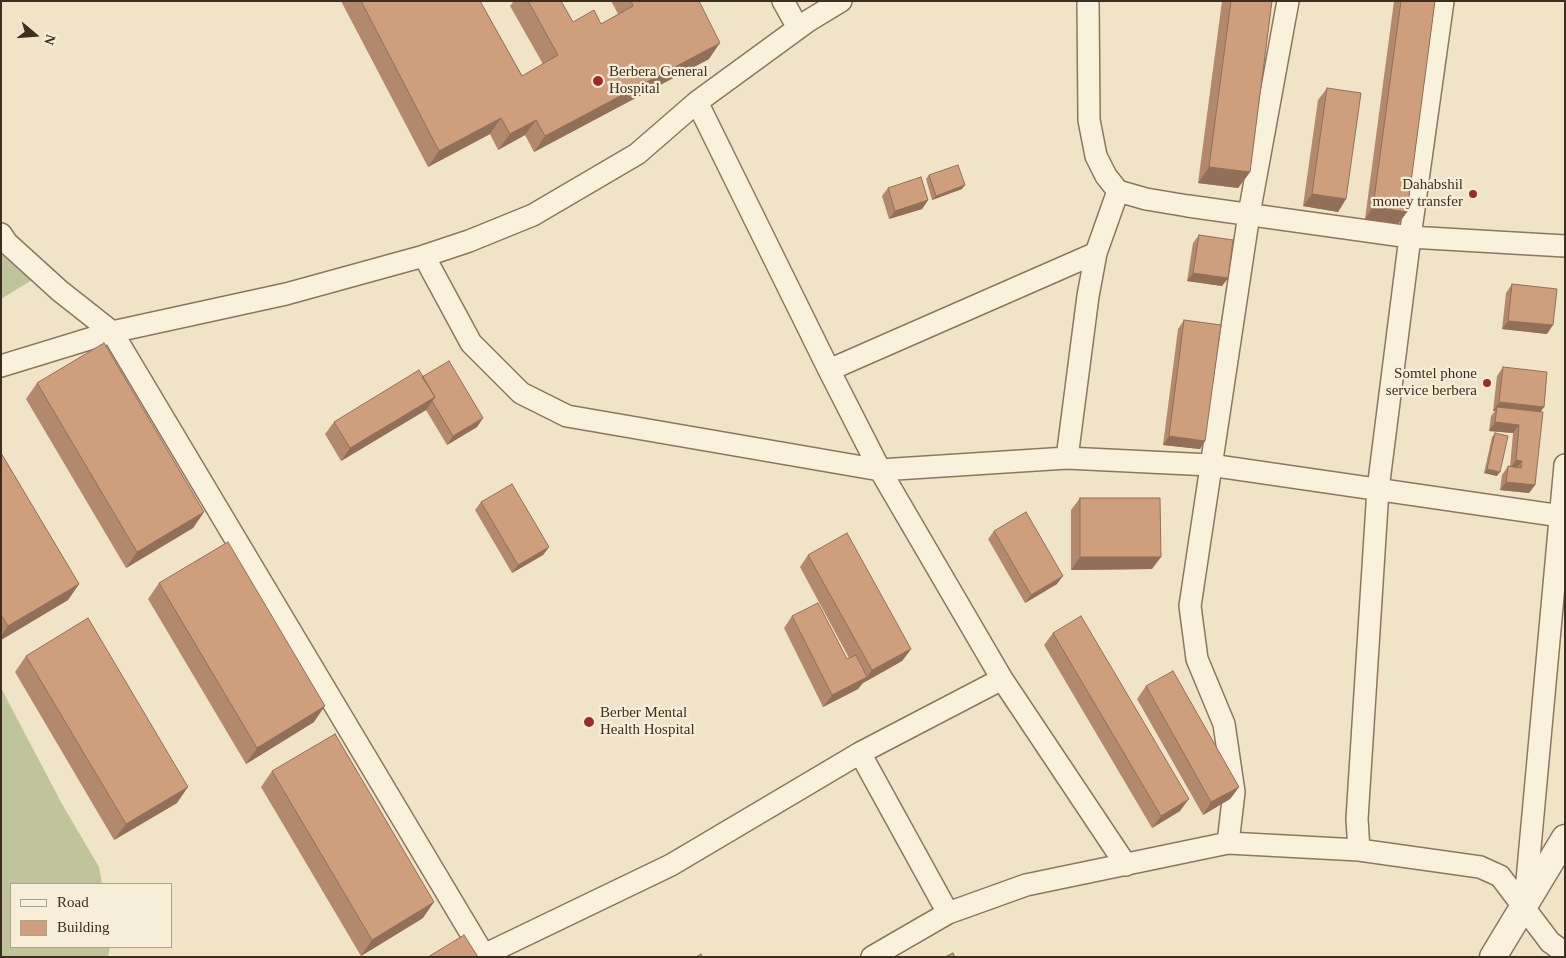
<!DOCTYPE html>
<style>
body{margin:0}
#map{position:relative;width:1566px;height:958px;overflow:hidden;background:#f0e4c8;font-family:Georgia,serif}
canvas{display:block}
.frame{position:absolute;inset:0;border:2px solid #3d2e20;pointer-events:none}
.legend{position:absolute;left:10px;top:883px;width:162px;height:65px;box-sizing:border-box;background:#f7eed8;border:1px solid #ada18e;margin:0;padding:6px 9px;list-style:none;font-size:15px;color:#3d2e20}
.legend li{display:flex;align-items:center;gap:10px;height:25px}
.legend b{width:25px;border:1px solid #ada18e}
.north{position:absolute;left:10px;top:10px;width:50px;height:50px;-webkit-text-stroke:4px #f7eed8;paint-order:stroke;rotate:108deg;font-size:14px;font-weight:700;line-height:20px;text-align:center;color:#3d2e20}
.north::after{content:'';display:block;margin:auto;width:18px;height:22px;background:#3d2e20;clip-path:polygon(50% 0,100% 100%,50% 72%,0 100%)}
</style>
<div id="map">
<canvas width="1566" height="958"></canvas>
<div class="frame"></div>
<ul class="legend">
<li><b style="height:6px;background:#faf1dc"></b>Road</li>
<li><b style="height:14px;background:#cf9f7d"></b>Building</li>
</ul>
<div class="north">N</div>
</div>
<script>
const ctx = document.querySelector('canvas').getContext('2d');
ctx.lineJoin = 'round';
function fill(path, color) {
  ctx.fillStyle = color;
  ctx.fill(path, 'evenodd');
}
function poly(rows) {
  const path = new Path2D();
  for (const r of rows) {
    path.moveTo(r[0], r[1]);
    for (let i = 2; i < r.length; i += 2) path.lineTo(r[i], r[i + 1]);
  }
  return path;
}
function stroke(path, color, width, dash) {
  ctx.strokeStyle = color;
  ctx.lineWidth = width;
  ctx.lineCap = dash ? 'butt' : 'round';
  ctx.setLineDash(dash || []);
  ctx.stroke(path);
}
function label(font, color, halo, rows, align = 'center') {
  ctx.font = font + ' Georgia,serif';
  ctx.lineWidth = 4.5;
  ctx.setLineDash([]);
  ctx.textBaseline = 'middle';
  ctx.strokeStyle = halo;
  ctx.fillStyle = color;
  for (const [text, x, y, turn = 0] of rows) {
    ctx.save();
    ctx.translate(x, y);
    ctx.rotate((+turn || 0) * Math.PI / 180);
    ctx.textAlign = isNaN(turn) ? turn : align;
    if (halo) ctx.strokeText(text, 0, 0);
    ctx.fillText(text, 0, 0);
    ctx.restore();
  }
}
fill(poly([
 [1,239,32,280,1,299],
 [1,688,62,804,99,867,102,884,11,884,11,947,110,947,108,957,1,957]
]), '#bfc49a');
const minor = poly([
 [783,1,798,28],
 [1088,1,1089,120,1096,156,1106,176,1118,191,1146,199,1188,206,1410,237,1565,246],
 [697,102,829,370,880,470,1002,679,1126,865],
 [1,234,7,243,60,291,112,332,485,957],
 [424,256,471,343,521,393,567,416,880,470,1067,458,1210,465,1561,516],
 [1,366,112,332,286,294,424,256,469,241,533,215,637,154,697,102,808,21,841,1],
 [829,370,1096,253,1118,191],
 [1067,458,1088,296,1096,253],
 [860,753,948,913],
 [1228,843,1234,792,1224,724,1197,659,1190,606,1249,214,1288,1],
 [1359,850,1357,819,1378,489,1410,237,1443,1],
 [1525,902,1565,465],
 [484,955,671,865,860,753,1002,679],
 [872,957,948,913,1026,885,1228,843,1359,850,1480,867,1500,876,1550,942,1565,953]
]);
const tertiary = poly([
 [1493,957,1565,838]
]);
stroke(minor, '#8d765c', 24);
stroke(tertiary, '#8d765c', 29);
stroke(minor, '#faf1dc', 21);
stroke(tertiary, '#faf1dc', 26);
fill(poly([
 [341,1,480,1,522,76,543,64,510,6,514,1,561,1,573,22,601,24,618,14,611,1,699,1,709,59,534,152,525,135,498,150,490,134,428,167],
 [1222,1,1272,1,1250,172,1238,188,1198,183],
 [1394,1,1435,1,1407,212,1398,224,1365,219],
 [1327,88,1346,199,1338,212,1303,206,1318,100],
 [929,175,962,189,932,200,926,179],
 [888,188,928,200,922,209,889,219,882,196],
 [1199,235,1228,278,1222,286,1187,281,1193,243],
 [1512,284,1547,334,1502,329,1506,293],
 [1184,320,1205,441,1200,449,1163,445,1178,329],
 [1503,367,1544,407,1540,412,1535,485,1529,493,1500,490,1502,475,1508,466,1510,467,1513,433,1489,431,1491,416,1495,411,1493,411,1497,376],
 [422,377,483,418,477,427,447,445,426,410,341,461,325,434,334,422],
 [37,383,204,512,193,528,126,568,26,399],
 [1495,433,1497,476,1484,473,1492,437],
 [1,453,79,584,68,600,1,640],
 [1080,498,1152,569,1071,570,1071,510],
 [481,502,549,547,543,555,512,573,475,510],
 [994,531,1057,584,1025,603,988,539],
 [808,555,911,649,902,661,863,683,858,689,823,707,784,628,792,616,847,659,849,658,800,567],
 [159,583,314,722,246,764,148,599],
 [1053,633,1180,811,1152,828,1044,645],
 [26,656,177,803,114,840,15,672],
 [1146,686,1239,787,1230,799,1203,815,1137,699],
 [272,771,423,918,361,956,261,787]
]), '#b2896c');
fill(poly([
 [720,43,709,59,534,152,545,136],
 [501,118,490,134,428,167,439,151],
 [536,120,525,135,498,150,510,134],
 [1209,167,1250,172,1238,188,1198,183],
 [965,185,962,189,932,200,936,196],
 [1312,194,1346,199,1338,212,1303,206],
 [928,200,922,209,889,219,895,211],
 [1373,207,1407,212,1398,224,1365,219],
 [1193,273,1228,278,1222,286,1187,281],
 [1508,321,1553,325,1547,334,1502,329],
 [435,397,426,410,341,461,350,448],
 [1499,402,1544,407,1538,415,1497,407,1495,411,1493,411],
 [483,418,477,427,447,445,453,436],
 [1495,422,1519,425,1513,433,1489,431],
 [1169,436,1205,441,1200,449,1163,445],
 [1516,460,1522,461,1516,469,1510,469],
 [1487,469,1500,472,1497,476,1484,473],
 [1506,482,1535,485,1529,493,1500,490],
 [204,512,193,528,126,568,137,552],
 [549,547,543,555,512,573,518,565],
 [1080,557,1161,557,1152,569,1071,570],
 [1063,576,1057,584,1025,603,1031,595],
 [79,584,68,600,1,640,1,636,8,626],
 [911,649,902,661,863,683,872,670],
 [867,677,858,689,823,707,832,695],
 [325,706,314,722,246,764,257,748],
 [188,787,177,803,114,840,126,824],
 [1239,787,1230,799,1203,815,1211,802],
 [1189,799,1180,811,1152,828,1161,816],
 [434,902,423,918,361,956,372,940]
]), '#916f58');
const building = poly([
 [361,1,480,1,522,76,558,55,528,1,561,1,573,22,594,10,601,24,633,6,631,1,699,1,720,43,545,136,536,120,510,134,501,118,439,151,361,1],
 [1231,1,1272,1,1250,172,1209,167,1231,1],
 [1401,1,1435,1,1407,212,1373,207,1401,1],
 [1327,88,1361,93,1346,199,1312,194,1327,88],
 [958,165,965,185,936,196,929,175,958,165],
 [921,177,928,200,895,211,888,188,921,177],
 [1199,235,1233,240,1228,278,1193,273,1199,235],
 [1512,284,1557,289,1553,325,1508,321,1512,284],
 [1184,320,1221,325,1205,441,1169,436,1184,320],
 [104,343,204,512,137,552,37,383,104,343],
 [449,361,483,418,453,436,432,401,435,397,422,377,449,361],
 [1503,367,1547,372,1544,407,1499,402,1503,367],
 [419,370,435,397,350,448,334,422,419,370],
 [1497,407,1543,412,1535,485,1506,482,1508,466,1521,468,1522,461,1516,460,1519,425,1495,422,1497,407],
 [1495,433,1508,436,1500,472,1487,469,1495,433],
 [1,453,79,584,8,626,1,615,1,453],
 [512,484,549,547,518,565,481,502,512,484],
 [1080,498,1160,498,1161,557,1080,557,1080,498],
 [1026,512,1063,576,1031,595,994,531,1026,512],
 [847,533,911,649,872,670,808,555,847,533],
 [228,542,325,706,257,748,159,583,228,542],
 [818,603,847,659,856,655,867,677,832,695,792,616,818,603],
 [1081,616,1189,799,1161,816,1053,633,1081,616],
 [88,618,188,787,126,824,26,656,88,618],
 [1173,671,1239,787,1211,802,1146,686,1173,671],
 [335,734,434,902,372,940,272,771,335,734],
 [464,935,478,957,428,957,464,935],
 [953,953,955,957,945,957,953,953],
 [701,954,702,957,696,957,701,954]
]);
fill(building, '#cf9f7d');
stroke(building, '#916f58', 1);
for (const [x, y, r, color] of [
 [598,81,6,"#9e2a2b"],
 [1473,194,5,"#9e2a2b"],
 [1487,383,5,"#9e2a2b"],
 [589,722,6,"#9e2a2b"]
]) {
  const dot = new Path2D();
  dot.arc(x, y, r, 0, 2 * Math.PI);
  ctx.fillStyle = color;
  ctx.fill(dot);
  stroke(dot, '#f7eed8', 2);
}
label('15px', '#3d2e20', '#f7eed8', [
 ["Berbera General",609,72],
 ["Hospital",609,89],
 ["Dahabshil",1463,185,"right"],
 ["money transfer",1463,202,"right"],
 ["Somtel phone",1477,374,"right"],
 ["service berbera",1477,391,"right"],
 ["Berber Mental",600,713],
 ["Health Hospital",600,730]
], 'left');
</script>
